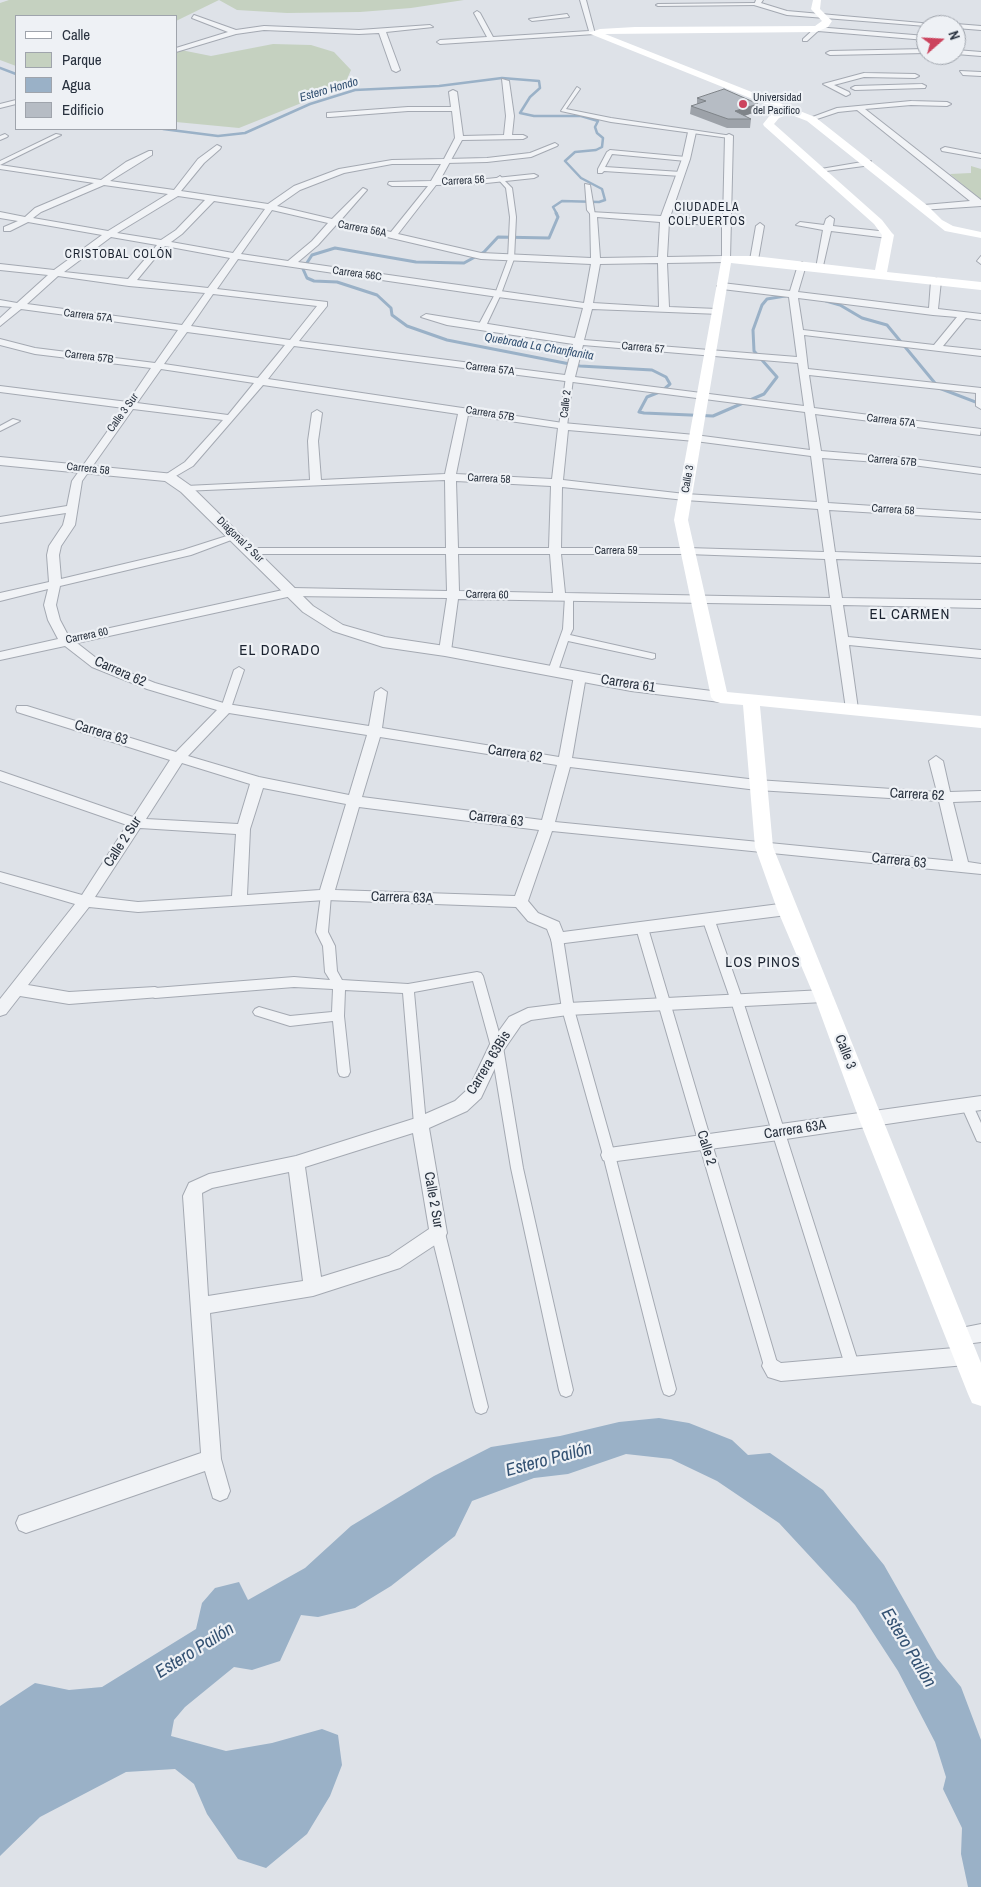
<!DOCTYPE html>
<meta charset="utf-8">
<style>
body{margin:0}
#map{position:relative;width:981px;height:1887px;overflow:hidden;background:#dee2e8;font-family:"Archivo Narrow",sans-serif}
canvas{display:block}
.legend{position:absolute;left:15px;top:15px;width:162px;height:115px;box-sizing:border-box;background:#eef1f5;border:1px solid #9fa4ac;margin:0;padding:6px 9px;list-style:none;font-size:15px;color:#28313e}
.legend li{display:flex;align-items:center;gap:10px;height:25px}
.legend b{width:25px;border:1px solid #9fa4ac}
.north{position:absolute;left:916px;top:15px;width:50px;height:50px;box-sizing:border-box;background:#eef1f5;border:1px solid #9fa4ac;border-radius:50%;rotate:71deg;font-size:14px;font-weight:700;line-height:20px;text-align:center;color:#28313e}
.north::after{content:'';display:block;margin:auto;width:18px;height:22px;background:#cc445e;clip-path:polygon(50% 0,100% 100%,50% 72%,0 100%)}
</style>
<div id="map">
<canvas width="981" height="1887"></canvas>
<ul class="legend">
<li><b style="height:6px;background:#fff"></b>Calle</li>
<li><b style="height:14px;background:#c5d1c0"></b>Parque</li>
<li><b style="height:14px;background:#9ab1c7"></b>Agua</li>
<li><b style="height:14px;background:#b6bcc4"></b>Edificio</li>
</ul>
<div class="north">N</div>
</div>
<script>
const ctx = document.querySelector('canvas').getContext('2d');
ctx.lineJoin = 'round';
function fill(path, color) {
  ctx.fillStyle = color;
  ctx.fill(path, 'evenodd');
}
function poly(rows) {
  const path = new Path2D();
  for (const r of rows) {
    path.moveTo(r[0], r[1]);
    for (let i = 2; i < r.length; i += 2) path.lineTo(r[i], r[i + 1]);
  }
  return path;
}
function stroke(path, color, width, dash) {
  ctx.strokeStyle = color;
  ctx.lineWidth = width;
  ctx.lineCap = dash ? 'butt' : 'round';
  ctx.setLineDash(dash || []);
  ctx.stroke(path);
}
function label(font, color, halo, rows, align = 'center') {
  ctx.font = font + ' "Archivo Narrow",sans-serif';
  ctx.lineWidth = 4.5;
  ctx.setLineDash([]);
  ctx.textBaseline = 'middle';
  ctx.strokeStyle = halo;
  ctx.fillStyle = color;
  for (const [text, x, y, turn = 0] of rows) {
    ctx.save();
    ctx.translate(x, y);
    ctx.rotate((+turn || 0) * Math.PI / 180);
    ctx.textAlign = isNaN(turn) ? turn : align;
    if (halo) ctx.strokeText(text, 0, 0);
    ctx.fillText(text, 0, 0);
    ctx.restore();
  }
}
fill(poly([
 [9,0,464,0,411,8,360,12,287,13,237,10,219,0,176,21,176,16,16,16,16,66,0,60,0,3],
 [273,44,311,45,334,52,351,70,344,86,239,128,176,122,176,49,211,56],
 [971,166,981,169,981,200,950,174,971,173]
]), '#c5d1c0');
fill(poly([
 [659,1418,689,1423,732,1440,748,1455,770,1453,793,1469,823,1490,884,1565,937,1658,961,1687,981,1740,981,1887,968,1887,961,1854,962,1828,943,1789,946,1777,935,1742,898,1671,855,1605,779,1523,717,1481,671,1459,626,1454,568,1474,534,1478,472,1501,455,1536,391,1586,355,1608,318,1617,301,1615,280,1661,252,1670,234,1667,185,1707,174,1720,171,1736,226,1751,272,1743,322,1729,338,1735,342,1765,330,1796,307,1834,266,1868,238,1859,207,1814,194,1784,175,1769,126,1772,40,1817,0,1856,0,1706,35,1683,69,1690,102,1687,196,1629,202,1603,215,1588,239,1582,248,1600,305,1568,351,1526,434,1476,491,1447,560,1436,619,1422]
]), '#9ab1c7');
stroke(poly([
 [0,68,16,74],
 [163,129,218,136,245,133,310,104,355,90,439,86,502,78,539,81,540,88,530,97,520,113,534,116,581,116,598,121,595,127,597,133,603,138,602,147,596,150,575,152,565,161,581,178,602,189,605,200,599,202,562,201,553,207,557,214]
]), '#9ab1c7', 2.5);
stroke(poly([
 [556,213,558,217,549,238,498,237,484,252,464,263,416,262,335,248,312,255,303,269,307,278,314,281,337,282,377,295,391,308,392,315,407,326,447,340,580,366,652,370,666,377,670,384,662,391,647,397,639,412,644,413,713,416,764,394,777,377,754,351,753,330,762,305,767,299,785,296],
 [826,301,840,305,862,318,887,325,939,388,981,404]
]), '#9ab1c7', 3);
const pedestrian = poly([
 [756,3,758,5,658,6,656,5,658,4,756,3],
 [577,87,580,89,566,109,611,118,732,136,729,138,611,122,561,111,577,87],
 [5,134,8,136,7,137,0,140,0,136,5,134],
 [56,134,61,135,0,165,0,161,56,134],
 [555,143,558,145,557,146,531,157,487,162,446,163,443,161,446,159,487,158,530,153,555,143],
 [610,150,686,157,689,159,686,161,612,154,605,167,681,172,684,174,681,176,604,171,602,173,598,173,598,169,607,152,610,150],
 [500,176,512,188,516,217,514,259,501,294,485,328,481,330,477,328,495,294,508,259,510,217,506,188,497,178,500,176],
 [585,184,590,185,595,215,591,215,587,210,585,184],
 [566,377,573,379,567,426,563,428,559,426,566,377],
 [13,419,20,421,0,431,0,426,13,419],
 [569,594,573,597,573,629,570,635,655,654,655,658,652,659,568,641,558,671,553,674,550,673,548,671,563,629,565,597,569,594],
 [239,667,244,670,231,708,226,711,223,710,221,708,234,670,239,667],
 [326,891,331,895,328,932,335,946,337,971,342,980,408,984,477,972,481,973,483,976,503,1047,523,1168,573,1390,571,1395,566,1397,561,1395,559,1390,511,1168,491,1047,473,981,414,992,426,1124,424,1128,420,1129,416,1128,414,1124,403,993,345,990,344,1016,350,1072,348,1076,344,1077,340,1076,338,1072,333,1021,290,1026,255,1015,253,1012,255,1009,259,1007,290,1016,332,1012,333,989,294,987,155,998,151,996,149,993,151,990,155,988,294,977,330,980,325,972,323,946,316,932,321,895,326,891],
 [709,917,715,921,743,1001,859,1365,857,1370,852,1372,847,1370,845,1365,731,1001,703,921,709,917],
 [642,924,648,928,778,1366,776,1371,771,1373,766,1371,764,1366,636,928,642,924],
 [557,934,561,935,563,938,574,1009,615,1155,676,1389,674,1394,669,1396,664,1394,662,1389,603,1155,562,1009,551,938,553,935,557,934],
 [967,1100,971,1101,981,1123,981,1142,977,1141,961,1105,963,1101,967,1100],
 [438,1227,443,1229,445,1233,488,1407,486,1412,481,1414,476,1412,474,1407,431,1233,433,1229,438,1227]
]);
const minor = poly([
 [580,0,586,0,595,34,440,44,437,42,440,40,487,37,474,13,477,11,480,13,493,37,589,31,580,0],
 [756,0,763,0,761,3,787,11,944,25,926,26,787,15,754,5,756,0],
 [567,14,569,17,532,21,529,19,567,14],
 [194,15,236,30,264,26,359,30,430,25,433,27,386,32,400,70,396,72,392,70,379,33,359,34,264,30,236,34,176,52,176,48,228,32,192,18,194,15],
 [956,24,981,26,981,30,956,28,956,25,953,25,956,24],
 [816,27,926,36,926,40,818,31,807,41,803,41,803,39,816,27],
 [926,49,926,53,830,55,826,53,830,51,926,49],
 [956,50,981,52,981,56,956,54,956,50],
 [960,71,981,72,981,76,963,75,960,71],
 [864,73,915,74,919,76,915,78,864,77,834,85,849,92,850,94,846,96,823,84,864,73],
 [502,79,509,81,514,116,512,135,523,135,527,137,523,139,462,140,440,180,477,180,534,174,538,176,534,178,477,184,436,185,398,234,481,253,591,258,590,212,661,216,682,159,688,132,692,130,696,132,690,159,670,217,723,221,725,136,729,134,733,136,730,259,726,262,667,263,669,307,717,309,720,310,720,314,592,309,584,340,797,357,789,297,722,289,717,286,722,283,790,291,798,265,802,262,806,265,798,292,929,308,931,281,936,278,941,281,938,309,981,314,981,320,966,318,943,346,981,350,981,356,804,335,808,369,981,388,981,409,976,406,976,393,809,375,814,408,981,429,980,435,815,414,821,451,905,458,981,468,981,474,905,464,822,458,828,503,981,513,981,519,829,510,835,552,981,557,981,563,836,559,842,598,981,600,981,608,843,605,848,637,981,650,981,658,849,645,858,709,852,713,846,709,831,605,458,599,451,651,445,655,439,651,447,598,292,596,77,643,100,661,155,683,227,704,369,726,375,692,381,688,387,692,382,728,559,757,574,676,580,672,586,676,572,758,757,780,937,792,929,761,936,756,943,761,950,792,981,791,981,801,953,802,968,862,981,864,981,874,552,831,528,901,538,913,559,922,563,932,787,903,792,905,794,909,792,913,787,915,557,944,552,942,547,929,528,921,516,907,326,900,138,912,89,907,28,985,69,992,155,987,160,989,163,993,160,997,69,1004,20,996,6,1014,0,1016,0,999,75,904,0,882,0,872,82,895,127,825,0,781,0,771,133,817,170,760,17,712,16,709,17,706,27,706,176,752,217,710,147,689,92,667,65,646,0,660,0,652,58,639,48,620,44,605,48,589,0,601,0,593,49,582,47,555,49,546,63,525,66,513,0,523,0,517,67,506,72,481,124,408,0,392,0,386,128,402,151,368,35,354,0,345,0,339,35,348,155,363,178,330,21,309,0,326,0,318,12,307,0,306,0,300,17,303,48,275,0,270,0,264,54,270,102,235,28,222,10,231,4,231,4,227,18,221,0,218,0,212,25,217,35,208,94,183,0,169,0,165,101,180,126,162,149,151,152,151,152,155,110,181,174,190,198,159,217,145,221,147,220,149,204,163,181,191,268,204,294,186,339,169,392,160,444,159,455,138,452,111,408,111,330,117,327,117,327,113,408,107,451,107,449,92,453,90,457,92,463,136,504,135,506,116,502,79],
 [392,164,441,164,431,181,389,182,388,184,392,186,428,186,391,232,340,221,367,190,363,188,332,219,277,206,300,190,344,173,392,164],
 [104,185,168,194,108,231,33,218,41,212,104,185],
 [178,196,205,200,176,230,161,240,117,233,178,196],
 [214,201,265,209,233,253,171,242,182,234,214,201],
 [272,210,328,223,312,241,288,261,241,254,272,210],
 [597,217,660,222,658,257,600,258,597,217],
 [669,222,722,226,722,256,667,257,669,222],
 [336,225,481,259,591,264,584,303,298,262,318,245,336,225],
 [111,237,157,245,128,279,64,272,111,237],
 [165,246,230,258,208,288,137,280,165,246],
 [238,259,498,297,583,308,575,338,426,314,421,317,447,325,573,344,565,375,299,341,327,306,327,302,217,289,238,259],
 [658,263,659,307,593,303,600,264,658,263],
 [58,276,129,286,205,293,182,325,27,304,58,276],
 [213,294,317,306,290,340,191,326,213,294],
 [798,298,933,315,957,317,934,345,803,330,798,298],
 [187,332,285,345,258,378,164,364,187,332],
 [583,345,798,363,804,406,575,377,583,345],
 [294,346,805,412,810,450,695,435,563,423,268,379,294,346],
 [161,369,254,383,228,415,137,403,161,369],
 [263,385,458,414,445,474,321,480,318,441,322,413,317,410,312,413,308,441,310,480,186,486,181,489,182,491,445,480,446,548,252,548,246,551,252,554,446,554,447,591,292,588,69,637,60,620,56,605,60,586,191,555,242,536,236,533,183,550,61,579,59,555,61,546,75,525,82,481,133,409,223,420,185,462,165,475,164,477,169,480,193,466,263,385],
 [468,415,558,428,552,479,456,474,468,415],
 [568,430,695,441,811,456,817,502,685,494,563,480,568,430],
 [456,481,551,486,549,548,458,548,456,481],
 [562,487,685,500,818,509,824,552,687,548,561,548,562,487],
 [458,554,550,554,553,593,459,591,458,554],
 [561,554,687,554,825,559,830,598,565,593,561,554],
 [229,713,367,735,349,795,259,777,188,756,229,713],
 [380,737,557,765,542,820,362,797,380,737],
 [182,763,250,784,238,824,146,819,182,763],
 [570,767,757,790,939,801,953,861,555,822,570,767],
 [263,788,346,804,320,890,247,895,250,829,263,788],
 [359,807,539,830,515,896,335,890,359,807],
 [140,828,236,834,232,896,138,902,95,897,140,828],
 [922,84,926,86,925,88,855,90,851,88,855,86,922,84],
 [16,100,16,104,0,108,0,104,16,100],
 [911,101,947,102,951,104,947,106,911,105,865,109,981,200,981,206,921,210,921,206,924,205,970,201,857,110,838,112,811,121,807,119,837,108,911,101],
 [945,147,981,154,981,158,942,151,941,149,945,147],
 [868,161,871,161,871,165,819,172,815,170,868,161],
 [830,216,834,219,833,226,888,232,892,235,888,238,831,231,823,266,816,268,823,230,796,225,800,222,824,225,826,219,830,216],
 [760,223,764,226,758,260,754,263,750,260,756,226,760,223],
 [981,256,981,264,977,261,981,256],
 [824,990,829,992,832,996,829,1000,824,1002,568,1015,531,1020,521,1025,503,1051,481,1098,467,1111,429,1128,447,1233,444,1239,400,1268,313,1296,210,1313,221,1459,230,1491,227,1498,220,1501,213,1498,205,1471,26,1533,19,1530,16,1523,19,1516,201,1453,183,1196,189,1183,209,1174,296,1156,416,1118,455,1101,469,1088,491,1042,509,1017,528,1008,568,1003,824,990],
 [413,1133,429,1229,389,1256,321,1277,305,1167,413,1133],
 [289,1172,303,1281,208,1296,202,1193,212,1188,289,1172],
 [981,1096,981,1110,779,1140,609,1162,603,1160,601,1155,603,1150,609,1148,981,1096],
 [981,1324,981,1342,958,1345,951,1342,949,1336,951,1330,981,1324],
 [966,1347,973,1350,975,1356,973,1362,966,1365,781,1381,768,1377,762,1366,764,1360,771,1357,781,1363,966,1347]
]);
const tertiary = poly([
 [0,457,174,474,191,486,313,606,343,625,385,637,445,646,631,681,720,692,726,693,728,697,726,701,720,702,631,691,445,656,383,647,333,631,303,612,181,492,165,481,0,465,0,457]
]);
stroke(pedestrian, '#a4a9b2', 2);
stroke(minor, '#a4a9b2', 2);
stroke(tertiary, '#a4a9b2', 2);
fill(pedestrian, '#f1f3f6');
fill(minor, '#f1f3f6');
fill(tertiary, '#f1f3f6');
fill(poly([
 [813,0,821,0,820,9,832,21,828,27,816,32,605,34,815,117,928,206,942,220,953,226,981,232,981,238,945,231,807,121,789,114,779,118,774,124,882,220,892,233,894,235,887,272,981,282,981,290,731,263,688,520,727,692,981,716,981,728,760,706,773,847,981,1363,981,1406,972,1403,968,1394,859,1119,814,996,777,909,755,847,743,705,720,703,714,701,711,697,674,520,722,256,754,256,875,270,882,235,874,224,764,126,763,124,771,114,780,110,588,33,600,29,635,27,815,26,822,21,811,9,813,0]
]), '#fff');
fill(poly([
 [697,98,758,104,756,112,744,116,751,119,750,128,727,128,690,114,691,106,697,104]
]), '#9da2a9');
fill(poly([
 [758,104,756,112,734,119,735,111]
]), '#7f8489');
const building = poly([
 [724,89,758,104,735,111,751,119,728,119,691,106,706,101,697,98,724,89]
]);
fill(building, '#b6bcc4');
stroke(building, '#7f8489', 1);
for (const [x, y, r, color] of [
 [743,104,5,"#cc445e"]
]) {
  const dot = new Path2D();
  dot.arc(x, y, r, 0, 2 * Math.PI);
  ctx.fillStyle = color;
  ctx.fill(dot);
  stroke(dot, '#eef1f5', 2);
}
label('11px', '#28313e', '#eef1f5', [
 ["Universidad",753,98],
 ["del Pacifico",753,111]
], 'left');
label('11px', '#28313e', '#eef1f5', [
 ["Carrera 56",463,181,-3],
 ["Carrera 56A",362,229,11],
 ["Carrera 56C",357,274,8],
 ["Carrera 57A",88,316,7],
 ["Carrera 57",643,348,5],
 ["Carrera 57B",89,357,7],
 ["Carrera 57A",490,369,7],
 ["Calle 2",566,404,-83],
 ["Calle 3 Sur",123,413,-54],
 ["Carrera 57B",490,414,9],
 ["Carrera 57A",891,421,7],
 ["Carrera 57B",892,461,5],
 ["Carrera 58",88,469,6],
 ["Carrera 58",489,479,3],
 ["Calle 3",688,479,-80],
 ["Carrera 58",893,510,4],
 ["Diagonal 2 Sur",240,540,44],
 ["Carrera 59",616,551],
 ["Carrera 60",487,595,1],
 ["Carrera 60",87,636,-12]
]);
label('italic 12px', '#335172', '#eef1f5', [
 ["Estero Hondo",329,90,-16],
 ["Quebrada La Chanflanita",539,347,10]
]);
ctx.letterSpacing = '1px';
label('12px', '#1a222f', '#eef1f5', [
 ["CIUDADELA",707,208],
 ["COLPUERTOS",707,222],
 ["CRISTOBAL COLÓN",119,255]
]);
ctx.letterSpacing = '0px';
label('14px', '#28313e', '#eef1f5', [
 ["Carrera 62",120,672,24],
 ["Carrera 61",628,684,9],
 ["Carrera 63",101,733,17],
 ["Carrera 62",515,754,9],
 ["Carrera 62",917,795,3],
 ["Carrera 63",496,819,7],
 ["Calle 2 Sur",123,842,-57],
 ["Carrera 63",899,861,6],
 ["Carrera 63A",402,898,2],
 ["Calle 3",845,1052,69],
 ["Carrera 63Bis",489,1063,-59],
 ["Carrera 63A",795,1130,-9],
 ["Calle 2",706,1148,73],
 ["Calle 2 Sur",433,1200,80]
]);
ctx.letterSpacing = '1px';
label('15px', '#1a222f', '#eef1f5', [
 ["EL CARMEN",910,615],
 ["EL DORADO",280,651],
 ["LOS PINOS",763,963]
]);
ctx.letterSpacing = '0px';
label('italic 18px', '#335172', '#eef1f5', [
 ["Estero Pailón",549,1460,-15],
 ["Estero Pailón",908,1648,59],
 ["Estero Pailón",195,1651,-32]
]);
</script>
